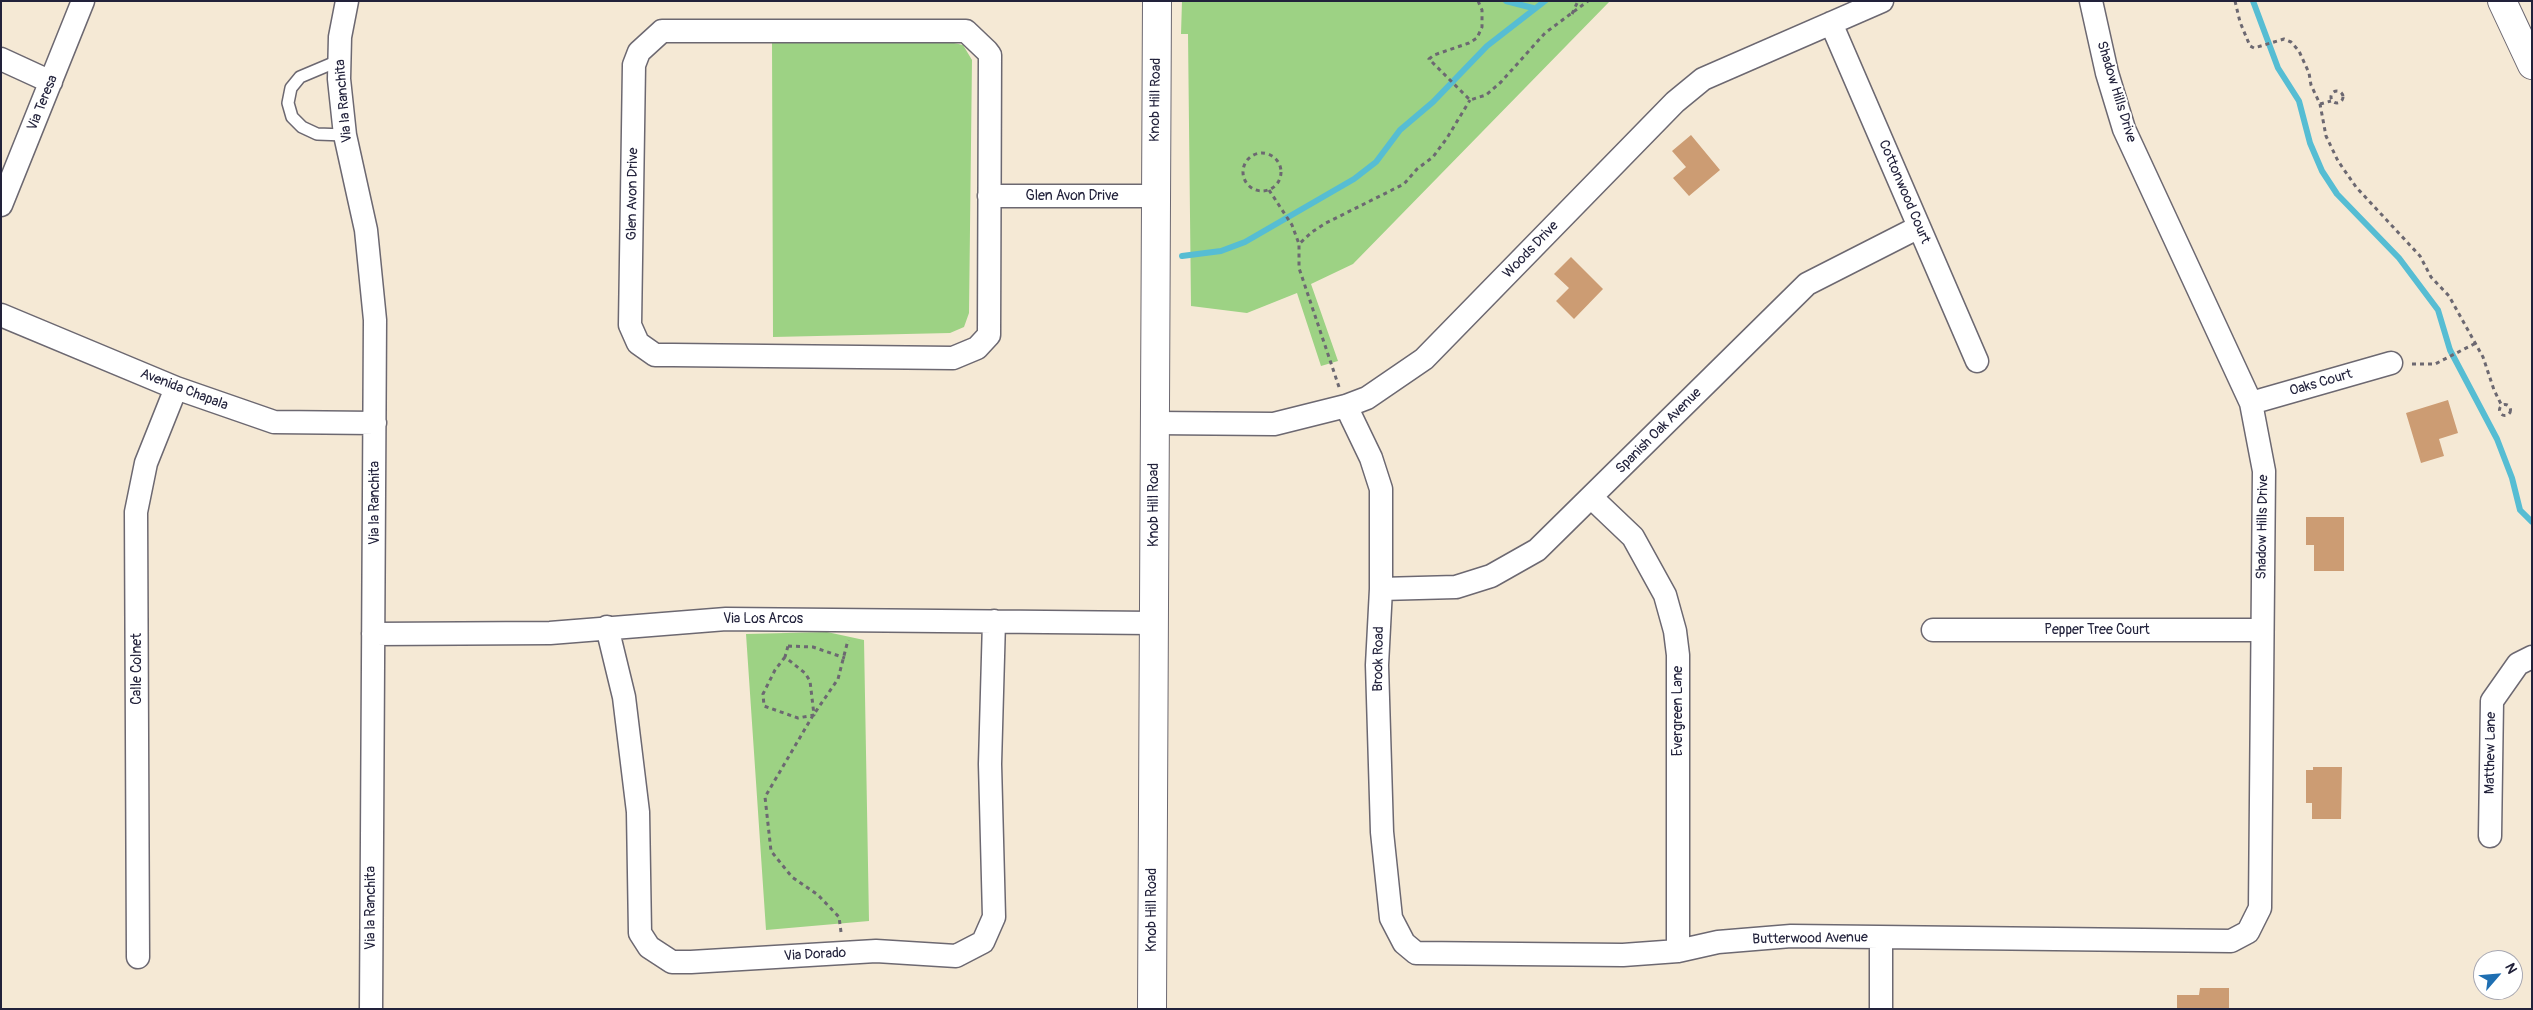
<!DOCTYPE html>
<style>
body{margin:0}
#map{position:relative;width:2533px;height:1010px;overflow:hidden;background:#f5e9d5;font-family:Pangolin,sans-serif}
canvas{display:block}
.frame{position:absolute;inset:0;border:2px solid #22223b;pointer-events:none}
.north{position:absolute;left:2473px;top:950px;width:50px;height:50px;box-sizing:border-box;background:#fff;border:1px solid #a7a7b1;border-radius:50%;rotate:63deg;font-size:14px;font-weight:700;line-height:20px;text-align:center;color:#22223b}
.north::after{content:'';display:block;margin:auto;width:18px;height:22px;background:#1f6fb2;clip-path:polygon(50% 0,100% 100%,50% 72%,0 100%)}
</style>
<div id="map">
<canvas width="2533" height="1010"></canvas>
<div class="frame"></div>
<div class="north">N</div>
</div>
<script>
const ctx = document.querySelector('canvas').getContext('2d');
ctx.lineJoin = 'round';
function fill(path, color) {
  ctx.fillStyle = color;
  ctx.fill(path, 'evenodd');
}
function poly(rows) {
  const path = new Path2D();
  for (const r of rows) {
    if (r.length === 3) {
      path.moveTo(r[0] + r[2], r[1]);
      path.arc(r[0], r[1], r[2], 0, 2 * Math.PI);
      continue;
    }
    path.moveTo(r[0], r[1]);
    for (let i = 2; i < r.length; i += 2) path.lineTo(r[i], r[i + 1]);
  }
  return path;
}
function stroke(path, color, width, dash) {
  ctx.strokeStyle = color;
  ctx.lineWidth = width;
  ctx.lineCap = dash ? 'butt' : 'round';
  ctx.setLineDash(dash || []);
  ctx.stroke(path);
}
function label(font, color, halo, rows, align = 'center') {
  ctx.font = font + ' Pangolin,sans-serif';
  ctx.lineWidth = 4;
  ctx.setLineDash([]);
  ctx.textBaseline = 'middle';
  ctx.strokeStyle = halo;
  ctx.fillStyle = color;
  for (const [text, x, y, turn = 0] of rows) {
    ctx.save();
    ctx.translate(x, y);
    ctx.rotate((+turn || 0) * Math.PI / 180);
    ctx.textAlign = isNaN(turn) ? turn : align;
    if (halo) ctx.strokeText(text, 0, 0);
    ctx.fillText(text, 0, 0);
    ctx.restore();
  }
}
fill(poly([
 [1182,1,1610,1,1353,264,1311,284,1338,361,1321,366,1297,293,1247,313,1191,306,1188,34,1181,34],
 [772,41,945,41,963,45,972,60,969,313,964,327,950,333,773,337],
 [827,632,864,640,869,921,766,930,746,634]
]), '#9dd284');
stroke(poly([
 [1506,1,1533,8],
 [2253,1,2278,68,2299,101,2310,143,2322,171,2337,194,2399,258,2438,310,2450,350,2497,439,2512,478,2520,510,2532,522],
 [1182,256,1221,251,1245,242,1354,179,1376,162,1400,130,1433,102,1487,46,1545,1]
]), '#56bdd3', 6);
fill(poly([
 [1691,135,1720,170,1689,196,1673,178,1686,167,1672,151],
 [1571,257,1603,289,1574,319,1556,301,1569,288,1554,274],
 [2448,400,2458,433,2439,439,2444,456,2421,463,2406,413],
 [2306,517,2344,517,2344,571,2314,571,2314,545,2306,545],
 [2313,767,2342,767,2341,819,2312,819,2312,803,2306,803,2306,770,2313,770],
 [2200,988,2229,988,2229,1009,2177,1009,2177,995,2199,995]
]), '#cc9c73');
const lane = poly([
 [338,61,300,77,291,88,288,103,292,117,302,127,317,134,345,135]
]);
const street = poly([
 [347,1,340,37,339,79,345,135,366,230,375,320,371,1009],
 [1831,23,1977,361],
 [662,31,966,31,987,51,990,55,989,335,977,348,953,358,673,355,655,355,638,343,630,325,634,65,639,52,662,31],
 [1,59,51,82],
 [989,196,1155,196],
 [1,205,83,1],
 [1,315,176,388,274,422,375,423],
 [2251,403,2391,363],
 [1346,406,1371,458,1381,489,1381,589,1377,665,1382,832,1391,918,1404,943,1416,953,1623,955,1678,951,1718,942,1791,936,2231,941,2248,932,2260,908,2264,471,2251,403,2124,129,2107,73,2091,1],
 [1154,423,1274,424,1346,406,1367,398,1424,359,1675,102,1703,79,1882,1],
 [1592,498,1633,537,1665,595,1675,631,1678,655,1678,951],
 [1381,589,1456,587,1491,576,1537,550,1807,284,1919,227],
 [607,627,624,697,638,812,640,933,649,947,672,962,691,962,876,951,956,956,983,942,994,917,990,764,994,621],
 [1933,630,2262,630],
 [373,634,550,633,726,619,1153,623],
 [2490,836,2492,701,2518,664,2532,657],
 [1881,938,1881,1009],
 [138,957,136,512,146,463,176,388]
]);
const secondary = poly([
 [2502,1,2532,65],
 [1152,1009,1157,1]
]);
stroke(lane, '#6c6871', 14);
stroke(street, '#6c6871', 25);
stroke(secondary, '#6c6871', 30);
stroke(poly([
 [1478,1,1482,10,1482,27,1477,38,1469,43,1434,55,1429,59,1470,100,1486,95,1501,82,1545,33,1588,1],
 [2235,1,2240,22,2250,46,2254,48,2284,39,2291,42,2299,51,2309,73,2311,85,2320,104,2326,136,2338,161,2356,187,2420,256,2431,277,2449,296,2483,357,2494,390,2502,406],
 [1572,14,1578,1],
 [2337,97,6],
 [2320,104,2331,101],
 [1262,172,19],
 [1269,190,1292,225,1299,244],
 [2412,364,2435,364,2476,343],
 [1339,387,1299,268,1299,244,1312,232,1326,223,1404,184,1417,169,1433,157,1447,138,1470,100],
 [2505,410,5.5],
 [788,646,813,647,845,658],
 [785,657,775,670,763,694,764,706,798,718,814,715,810,681,805,673,785,657,788,646],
 [841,932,839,917,818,895,792,877,771,851,765,797,812,717,838,679,848,640]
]), '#6c6871', 3, [4, 4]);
stroke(lane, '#fff', 11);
stroke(street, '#fff', 22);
stroke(secondary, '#fff', 28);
label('14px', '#22223b', '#fff', [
 ["Shadow Hills Drive",2116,92,73],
 ["Knob Hill Road",1156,100,-89],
 ["Via la Ranchita",344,101,-95],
 ["Via Teresa",43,103,-68],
 ["Cottonwood Court",1904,192,67],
 ["Glen Avon Drive",633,194,-89],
 ["Glen Avon Drive",1072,196],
 ["Woods Drive",1531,250,-46],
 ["Oaks Court",2321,383,-16],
 ["Avenida Chapala",184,390,21],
 ["Spanish Oak Avenue",1659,431,-45],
 ["Via la Ranchita",375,503,-90],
 ["Knob Hill Road",1154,505,-90],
 ["Shadow Hills Drive",2263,527,-89],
 ["Via Los Arcos",763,619],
 ["Pepper Tree Court",2097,630],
 ["Brook Road",1379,659,-89],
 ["Calle Colnet",137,669,-90],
 ["Evergreen Lane",1678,711,-90],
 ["Matthew Lane",2491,753,-89],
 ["Via la Ranchita",371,908,-90],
 ["Knob Hill Road",1152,910,-90],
 ["Butterwood Avenue",1810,939,-1],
 ["Via Dorado",815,955,-3]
]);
</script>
